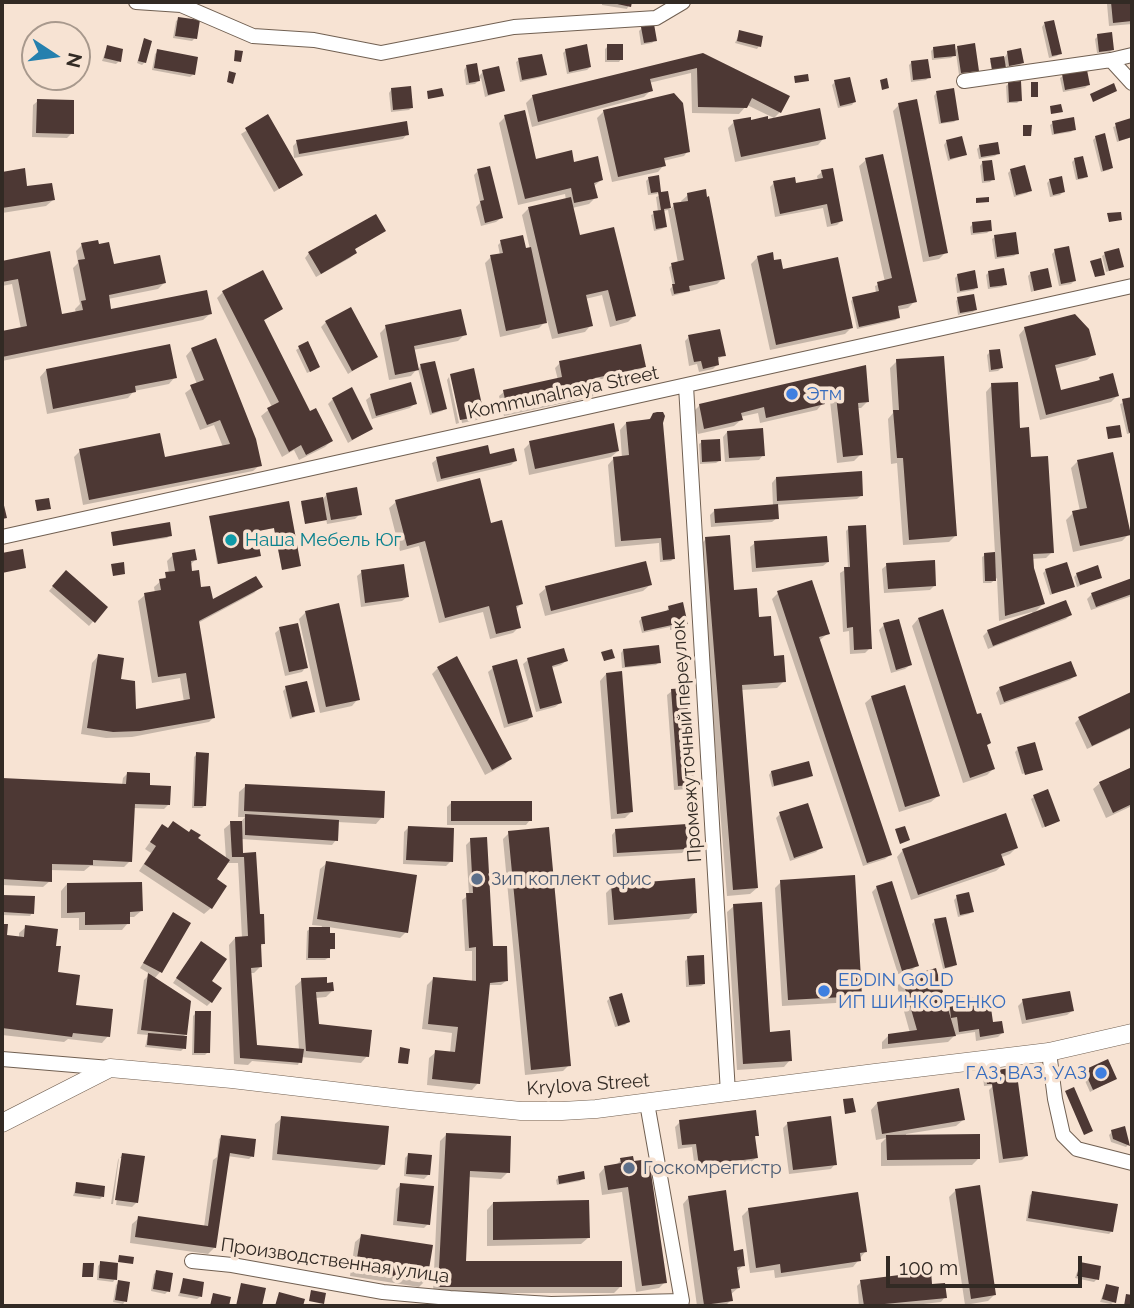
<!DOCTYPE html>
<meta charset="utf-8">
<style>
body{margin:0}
#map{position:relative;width:1134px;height:1308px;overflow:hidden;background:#f7e3d3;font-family:Raleway,sans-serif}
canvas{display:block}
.frame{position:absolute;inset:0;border:4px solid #322a24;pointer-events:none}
.north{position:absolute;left:21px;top:21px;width:70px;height:70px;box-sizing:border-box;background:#f7e3d3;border:2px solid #a8998d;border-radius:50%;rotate:103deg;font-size:19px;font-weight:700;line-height:28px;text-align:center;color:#322a24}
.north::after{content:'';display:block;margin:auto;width:24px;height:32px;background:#2580ae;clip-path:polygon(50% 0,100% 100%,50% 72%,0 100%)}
.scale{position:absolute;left:886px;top:1256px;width:196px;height:32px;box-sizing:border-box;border:4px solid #322a24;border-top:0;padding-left:9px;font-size:21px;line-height:24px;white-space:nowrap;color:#322a24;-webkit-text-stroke:5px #f7e3d3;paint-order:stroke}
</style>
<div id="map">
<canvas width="1134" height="1308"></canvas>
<div class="frame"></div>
<div class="north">N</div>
<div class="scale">100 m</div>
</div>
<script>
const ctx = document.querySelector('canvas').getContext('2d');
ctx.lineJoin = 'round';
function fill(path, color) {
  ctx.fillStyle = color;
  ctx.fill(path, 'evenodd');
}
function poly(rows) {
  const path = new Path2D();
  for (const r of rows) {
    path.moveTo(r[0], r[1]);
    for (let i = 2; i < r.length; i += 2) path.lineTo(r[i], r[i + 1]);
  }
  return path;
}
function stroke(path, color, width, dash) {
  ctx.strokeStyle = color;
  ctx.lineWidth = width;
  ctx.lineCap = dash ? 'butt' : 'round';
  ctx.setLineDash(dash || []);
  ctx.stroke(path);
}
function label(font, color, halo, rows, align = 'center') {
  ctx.font = font + ' Raleway,sans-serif';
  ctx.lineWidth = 7;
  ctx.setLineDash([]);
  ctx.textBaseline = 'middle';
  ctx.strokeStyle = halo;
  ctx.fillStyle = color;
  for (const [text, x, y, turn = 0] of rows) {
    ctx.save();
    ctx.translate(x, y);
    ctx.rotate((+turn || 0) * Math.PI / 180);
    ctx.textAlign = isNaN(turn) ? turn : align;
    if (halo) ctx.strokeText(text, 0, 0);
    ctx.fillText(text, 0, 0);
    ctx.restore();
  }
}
fill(poly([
 [602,2,630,2,627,9,602,5],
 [1109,2,1132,2,1132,24,1109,26,1107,4],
 [179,19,195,38,192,41,173,38,176,21],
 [1044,24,1060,53,1057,56,1049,58,1042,27],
 [642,28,655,40,652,43,641,45,639,31],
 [740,32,759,46,757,49,735,43],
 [1098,36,1113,49,1110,52,1097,53,1095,39],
 [144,40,145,62,142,65,137,63],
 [608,46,621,59,619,62,605,62,605,49],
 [107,47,119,61,116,64,102,61],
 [958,47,977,70,974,73,959,75,956,53,951,58,932,60,931,51,934,48,954,52],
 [566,50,590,67,587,70,567,74,563,53],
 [158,51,193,75,190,77,152,70,155,54],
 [1008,52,1022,63,1019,66,1007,67,1006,65,1003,68,992,70,990,61,1005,57],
 [702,55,780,112,774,118,747,105,739,114,692,113,691,73,649,83,651,90,644,97,532,127,526,103,533,96],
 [519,60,545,75,542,77,520,82,516,62],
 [912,62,929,77,926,80,911,82,909,65],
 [466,67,478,77,483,72,503,91,485,97,481,78,475,84,466,85,464,70],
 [1063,76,1088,85,1085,88,1063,92,1060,78],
 [835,82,854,102,852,105,838,108,832,85],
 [1009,83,1020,100,1017,103,1007,103,1006,86],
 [391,90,412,107,409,110,391,112,389,93],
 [936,93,957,119,954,122,939,124,934,96],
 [38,101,72,133,67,138,32,137,33,105],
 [899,105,946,252,939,259,923,262,893,111],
 [604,111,688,151,684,156,663,161,664,165,658,172,612,182,597,118],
 [268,117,296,179,274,192,241,134],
 [505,117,535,161,573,164,601,180,593,187,596,197,589,204,572,208,579,237,634,316,628,322,610,327,602,295,585,299,591,325,585,332,552,339,547,320,539,328,500,337,485,263,491,257,500,255,498,245,501,242,524,250,530,249,522,215,528,209,566,200,565,194,518,205,499,123],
 [767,121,824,138,818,145,735,162,728,128,734,122],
 [1130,121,1132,137,1117,142,1113,127],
 [1053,123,1074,129,1071,132,1052,135,1050,125],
 [407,134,403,139,294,158,293,146,297,142],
 [1096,137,1111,168,1109,170,1101,172,1093,140],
 [946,142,965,155,948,161,944,145],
 [980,146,998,153,995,156,979,159,977,149],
 [1075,159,1086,176,1083,179,1076,180,1072,162],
 [866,160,915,301,908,308,897,310,898,317,896,320,857,329,851,301,853,299,876,293,875,286,885,282,859,166],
 [982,163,993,179,990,182,982,183,980,166],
 [23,170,26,188,53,200,46,206,2,213,2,173],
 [478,171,501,218,496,222,481,226,476,207,480,203,474,175],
 [1010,171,1030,190,1027,193,1014,197,1008,173],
 [822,172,841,221,837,225,827,227,823,208,775,217,770,187,774,183,795,186,818,181,817,176],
 [649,178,659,191,657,194,648,195,646,181],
 [1050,180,1063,192,1060,195,1050,197,1047,183],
 [667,193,670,210,674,205,682,204,681,201,688,195,723,278,717,284,672,296,670,289,673,286,669,267,678,263,668,210,663,211,665,227,662,229,654,231,651,215,658,212,656,197],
 [973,224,990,230,987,233,971,235,970,227],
 [383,231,353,250,355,253,350,258,316,277,305,258,309,253],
 [995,237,1017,253,1014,256,995,259,992,239],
 [82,245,112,266,164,283,158,289,108,299,110,311,210,314,203,320,2,361,2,333,21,329,12,284,2,286,2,263,49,253,61,316,76,313,75,309,80,304,73,268,78,263,76,251],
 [1055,251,1074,281,1071,284,1059,286,1052,254],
 [1105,254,1122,266,1106,272,1102,256],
 [758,257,773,262,851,328,845,334,770,350,751,264],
 [988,273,1005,284,1002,287,988,289,986,275],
 [1030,274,1050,286,1031,292,1028,276],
 [958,275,976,287,974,290,957,293,955,278],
 [223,292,281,309,263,321,310,413,331,441,325,447,299,460,294,450,282,457,261,416,272,407,217,298],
 [958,299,975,310,973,312,958,315,956,301],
 [326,322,376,356,348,374,321,327],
 [386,327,465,334,458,341,413,350,417,369,411,376,389,380,380,333],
 [1025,328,1094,354,1087,360,1054,369,1060,392,1095,383,1100,379,1117,396,1111,402,1040,420,1019,335],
 [689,337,724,355,717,360,717,365,713,369,699,372,697,364,689,366,685,341],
 [307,343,316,369,307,373,296,350],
 [192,349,260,465,253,471,83,505,74,457,80,451,164,459,223,447,214,425,200,430,185,393,197,384,186,356],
 [990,352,1001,368,998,371,989,372,987,355],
 [897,361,955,536,949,542,903,545,897,463,891,464,888,419,893,413,890,368],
 [560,363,644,367,641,369,594,381,596,392,592,397,504,416,499,396,504,392,558,380,555,368],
 [421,366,445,409,442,411,430,415,418,369],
 [864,368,868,401,861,408,857,408,861,454,854,461,837,463,830,401,823,403,817,410,760,423,758,413,740,417,741,420,734,426,698,434,693,412,700,405],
 [46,370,175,377,169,384,134,391,128,398,47,414,40,377],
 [473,371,481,408,489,406,490,413,486,418,462,423,453,376,450,376],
 [449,377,459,423,456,424,447,380],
 [992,385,1019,430,1029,459,1052,552,1046,558,1031,559,1043,604,1033,614,1032,612,999,621,997,578,991,583,983,583,982,557,985,555,995,554,986,392],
 [371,396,415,403,410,408,372,419,366,400],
 [333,399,371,429,348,443,328,404],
 [1132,399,1132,433,1127,434,1120,404],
 [654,415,661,423,674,558,671,561,660,562,659,543,615,547,608,465,614,458,622,458,620,430,626,423,647,421],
 [727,432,763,455,759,460,725,462,723,437],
 [702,442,719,461,716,463,700,464,699,444],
 [530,443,618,451,611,457,529,475,524,449],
 [489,456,515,461,511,465,437,482,432,463,437,459],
 [1077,462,1129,534,1122,541,1073,552,1066,520,1073,513,1080,511,1071,468],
 [776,478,862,495,857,499,776,505,777,518,772,522,711,527,710,515,715,510,773,506,772,483],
 [327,494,360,514,355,519,327,524,326,518,305,523,301,503,323,499],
 [396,502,490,525,521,604,515,610,519,627,513,633,490,639,483,612,439,623,419,546,400,551,389,508],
 [288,503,299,566,282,569,274,528,247,533,250,550,258,557,217,564,210,518],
 [849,528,870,648,865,653,850,654,849,631,843,632,840,573,848,568,846,531],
 [112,533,170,535,167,538,113,546],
 [706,539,733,592,757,619,784,681,777,688,741,690,757,888,750,894,727,896,699,546],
 [755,543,828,562,823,566,752,572,750,547],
 [173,555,195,560,190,565,191,573,200,589,211,602,260,587,254,593,198,623,214,717,209,722,132,737,106,738,81,734,92,663,98,656,119,681,136,711,184,702,180,678,152,683,138,601,145,595,155,593,154,587,169,574,167,561],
 [887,565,934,586,930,590,884,593,882,569],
 [1046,570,1073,587,1050,595,1043,573],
 [362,572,407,597,402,601,361,607,357,576],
 [1077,574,1100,577,1077,587,1074,577],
 [61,577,106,607,89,626,49,591],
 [1132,580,1132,596,1091,610,1087,599,1092,594],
 [650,585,643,591,545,616,539,594,546,588],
 [778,593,828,633,819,641,890,855,885,859,863,866,772,599],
 [669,607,687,624,684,627,670,630,670,627,642,633,639,621,642,618,666,612],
 [306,612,358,699,352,706,320,713,299,619],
 [1070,615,1066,619,988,649,983,636,988,631],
 [918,619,989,743,986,746,993,769,987,775,963,783,912,626],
 [884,625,910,665,905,669,891,673,879,630],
 [280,629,306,667,302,672,285,676,275,633],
 [623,650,659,662,656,665,622,668,621,653],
 [528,660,566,661,561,665,551,668,560,703,555,707,536,712,523,664],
 [438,668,510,759,504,765,485,775,432,674],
 [493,668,531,717,527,721,504,728,488,672],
 [606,674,631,812,625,818,611,819,600,681],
 [1075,676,1070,680,1000,705,996,693,1000,688],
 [286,688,313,711,290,719,283,691],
 [672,691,692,785,687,789,674,790,667,695],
 [1131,694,1132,728,1087,749,1075,723,1079,719],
 [872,697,938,796,931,802,899,812,865,703],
 [1018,749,1040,769,1022,774,1015,752],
 [197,754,205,805,202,808,192,808,194,757],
 [1132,768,1132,806,1106,818,1093,789,1100,783],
 [771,772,811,776,808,778,772,787,769,775],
 [127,774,148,786,169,804,164,809,133,808,130,861,124,867,90,866,84,871,50,870,50,881,43,887,2,885,2,779,122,785,123,778],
 [246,786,382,817,376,824,337,822,336,840,332,845,241,839,242,855,254,854,258,916,264,943,260,947,261,966,254,973,250,973,256,1049,299,1050,295,986,302,980,325,985,332,991,326,997,315,998,317,1025,367,1056,361,1063,301,1057,298,1065,252,1061,248,1065,234,1064,229,945,235,938,242,938,238,863,225,863,215,879,211,908,204,914,139,871,151,853,145,849,162,826,196,839,226,859,224,829,231,823,241,822,245,817,238,817,239,792],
 [1034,797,1058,821,1055,823,1042,828,1031,799],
 [452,802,530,820,526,825,447,825,447,807],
 [780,814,821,847,816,852,790,861,776,818],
 [408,828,451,861,446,866,403,864,404,832],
 [616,830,687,848,682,853,613,857,612,835],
 [509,833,569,1065,563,1071,525,1075,503,839],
 [471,840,491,948,506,981,501,985,488,985,478,1083,472,1090,427,1085,429,1058,436,1052,450,1053,452,1033,422,1029,427,985,433,979,472,983,472,951,465,951,462,900,469,895,466,845],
 [1016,848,1010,854,1000,858,1003,865,996,871,911,900,897,857,903,850],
 [327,863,406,932,400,938,328,927,333,948,328,951,328,958,325,960,306,960,307,931,310,929,321,929,322,926,312,925,320,869],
 [781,882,861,995,854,1002,782,1006,775,888],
 [67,884,141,911,134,917,128,917,128,923,122,930,79,930,79,918,61,918,61,891],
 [612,887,695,912,689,919,608,925,606,893],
 [877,887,917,965,912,970,898,974,872,892],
 [4,896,32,913,30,916,2,915,2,899],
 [957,897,972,912,969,914,958,917,954,900],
 [734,906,769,1033,790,1060,784,1067,737,1070,727,912],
 [173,915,189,924,160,972,154,979,186,1034,182,1038,184,1048,181,1051,145,1047,148,1035,137,1034,144,980,150,974,140,968],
 [935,921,955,965,952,967,943,969,932,924],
 [2,925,6,926,5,936,19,938,19,933,26,927,54,947,56,974,74,1006,108,1036,102,1043,68,1039,64,1042,2,1035],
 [197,948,209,981,211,1002,207,1006,173,983],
 [688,958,704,984,701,986,686,987,685,961],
 [903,980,945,1006,950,1002,977,1006,976,1002,981,997,992,1024,1002,1033,998,1037,976,1041,975,1032,955,1035,948,1042,882,1049,882,1042,889,1035,910,1033,897,986],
 [610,998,628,1022,625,1025,615,1027,607,1001],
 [1023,1001,1072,1011,1067,1015,1022,1024,1018,1006],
 [196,1013,208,1052,205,1055,192,1055,193,1016],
 [1014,1069,1027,1155,1022,1160,999,1163,989,1090,994,1085,984,1086,983,1076,986,1074],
 [1085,1072,1115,1079,1090,1092,1082,1074],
 [877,1103,963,1120,956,1126,906,1134,906,1137,979,1158,972,1165,881,1166,881,1143,886,1138,876,1140,871,1110],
 [282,1118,383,1164,377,1170,272,1160,275,1124],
 [680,1122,757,1135,754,1138,756,1158,751,1162,695,1170,692,1147,678,1149,675,1127],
 [787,1124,835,1164,831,1169,789,1174,783,1128],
 [1112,1132,1128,1145,1126,1147,1111,1142,1109,1135],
 [446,1135,508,1172,501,1179,468,1177,464,1263,620,1287,614,1293,433,1293,440,1141],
 [222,1136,252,1156,249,1159,227,1156,215,1247,208,1254,130,1243,132,1224,139,1218,204,1227,213,1160,217,1157,219,1139],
 [122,1155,137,1202,132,1207,116,1205,123,1158,120,1158],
 [408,1155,429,1174,424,1179,404,1176,405,1158],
 [119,1158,113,1204,111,1204,118,1160],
 [621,1160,633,1163,665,1282,659,1288,636,1292,622,1192,602,1195,599,1174,605,1167,615,1166],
 [559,1177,583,1178,580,1181,557,1185,556,1180],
 [77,1184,102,1197,100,1199,73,1196],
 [401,1185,428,1224,424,1228,393,1225,396,1189],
 [955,1191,994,1295,988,1301,965,1305,949,1197],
 [1033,1193,1112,1231,1109,1234,1026,1221,1030,1195],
 [689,1197,743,1265,736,1273,738,1288,730,1295,731,1300,725,1306,697,1306,683,1204],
 [493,1203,588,1238,581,1244,487,1246,487,1210],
 [749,1209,865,1252,853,1267,775,1278,774,1270,750,1273,742,1216],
 [362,1236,425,1281,419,1287,350,1276,355,1242],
 [101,1263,115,1279,113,1282,97,1280,98,1266],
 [1080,1264,1097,1279,1094,1282,1075,1278],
 [157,1272,168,1291,165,1294,151,1291,154,1274],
 [184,1280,200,1297,197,1299,178,1296],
 [119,1282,125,1301,123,1304,113,1302,116,1285],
 [861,1282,931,1286,945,1297,941,1302,906,1306,859,1306,857,1286],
 [1106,1286,1114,1302,1111,1304,1100,1302]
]), '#0003');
fill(poly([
 [608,2,632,2,631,7],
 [1111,2,1132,2,1132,21,1113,23],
 [178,17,200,20,197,39,175,36],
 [1054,20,1062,54,1052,56,1044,22],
 [654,24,657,41,644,43,641,27],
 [739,30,763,36,761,47,737,41],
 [1112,32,1114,50,1099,52,1097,34],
 [144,38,152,41,146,63,138,61],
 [975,43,979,71,961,73,957,46],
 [587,44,591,67,569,72,565,49],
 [607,44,623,44,623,60,607,60],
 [955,44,956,56,934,58,933,47],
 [107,45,123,49,121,62,104,58],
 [1021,48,1024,63,1009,66,1007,51],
 [157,49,198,57,195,75,154,68],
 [235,50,243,51,241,62,234,61],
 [703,53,790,96,781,113,752,98,747,108,698,107,697,68,650,79,653,91,538,122,532,95],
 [542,54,547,75,522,80,518,58],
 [1004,56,1006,68,992,70,990,58],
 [928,59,931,78,913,80,911,61],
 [477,63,480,81,469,83,466,65],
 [499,66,505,91,488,95,482,70],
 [1087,70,1090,85,1065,90,1062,74],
 [229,71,236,73,233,84,227,82],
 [808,74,809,81,795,83,794,76],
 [850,77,856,102,840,106,834,80],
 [887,78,889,88,882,90,880,80],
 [1021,81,1022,101,1009,102,1008,82],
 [1031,82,1038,82,1038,97,1031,97],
 [1114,83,1117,91,1093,102,1090,94],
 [411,86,413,108,393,110,391,88],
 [442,88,444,96,428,99,427,91],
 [954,88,959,120,941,123,936,91],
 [674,93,683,103,690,152,664,158,666,166,618,177,603,110],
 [37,99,74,100,74,134,36,133],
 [917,99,948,253,929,257,898,103],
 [1061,104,1063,112,1051,114,1050,106],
 [820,108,826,139,741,157,733,120,751,117,751,120,768,116,768,119],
 [525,110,536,159,572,150,574,162,598,156,603,180,594,183,598,198,574,203,571,188,525,199,504,115],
 [268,114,303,175,279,189,245,128],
 [1074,117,1076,130,1054,134,1052,121],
 [1131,118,1132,137,1119,141,1115,123],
 [407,121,409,135,299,154,296,140],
 [1023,125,1032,125,1031,136,1023,136],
 [1105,133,1113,168,1103,171,1095,136],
 [962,136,967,155,950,159,946,140],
 [998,142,1000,154,981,157,979,145],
 [883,154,917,302,898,306,900,318,859,327,852,297,879,291,877,282,892,278,865,158],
 [1083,156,1088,177,1078,179,1074,158],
 [992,160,995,180,984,181,982,161],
 [1025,165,1032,191,1016,195,1010,169],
 [490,166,503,218,485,223,480,201,484,200,477,169],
 [25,168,27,186,52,183,55,200,2,208,2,172],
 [833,168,843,221,831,224,827,204,780,214,773,181,795,177,796,183,823,178,821,170],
 [659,175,661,192,668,191,671,208,664,209,667,227,656,229,653,211,661,210,658,192,651,193,648,177],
 [1062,176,1065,192,1053,195,1049,179],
 [706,189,707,197,709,196,725,279,689,286,690,291,674,294,672,284,675,284,671,263,684,260,673,203,688,201,687,193],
 [571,197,580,235,614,227,636,316,616,321,608,290,586,295,593,326,558,334,528,207],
 [989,197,989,202,976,203,976,198],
 [1121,212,1122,220,1109,222,1107,213],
 [376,214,386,231,355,249,357,253,321,274,308,252],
 [991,220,992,231,973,233,972,222],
 [1016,232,1019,254,997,257,994,235],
 [523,235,526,248,531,247,547,323,506,331,490,255,503,253,500,240],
 [98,240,99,244,109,242,114,264,160,255,166,283,109,295,111,309,207,290,212,314,2,357,2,331,27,326,18,279,2,282,2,261,50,251,62,314,83,310,81,301,86,300,78,260,85,259,81,243],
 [1069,246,1076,281,1061,284,1054,249],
 [1119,248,1124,267,1109,271,1104,252],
 [773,252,774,260,781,259,783,269,838,257,853,328,776,345,757,256],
 [1101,258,1105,275,1095,277,1090,261],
 [1004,268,1007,285,990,287,988,271],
 [1048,268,1052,287,1034,291,1030,272],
 [263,270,283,309,264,320,310,411,316,408,333,441,306,455,301,445,289,452,267,408,279,402,222,291],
 [975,270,978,288,960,291,957,274],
 [974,294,977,310,960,313,957,297],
 [351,307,378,357,352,371,325,321],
 [461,309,467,335,414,346,419,370,395,375,385,325],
 [1075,314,1089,329,1096,355,1055,365,1061,390,1100,380,1099,377,1113,373,1119,396,1046,415,1024,327],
 [720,329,726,356,718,357,719,365,703,369,701,361,694,362,688,335],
 [216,338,256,439,262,466,89,500,79,449,160,433,165,457,230,444,220,420,207,425,190,385,204,380,191,348],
 [308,341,320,367,310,372,298,346],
 [170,344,177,378,135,386,136,392,53,409,46,369],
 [641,344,646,367,595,378,598,393,508,413,503,390,562,377,559,361],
 [1000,349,1003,368,991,370,989,350],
 [944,356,957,536,909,540,903,458,897,458,893,410,899,410,896,359],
 [435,361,447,409,432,413,420,364],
 [866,365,869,402,858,403,863,455,843,457,836,396,824,398,825,404,766,418,764,407,741,413,743,420,704,429,699,404],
 [474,368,482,405,490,404,492,414,460,420,450,374],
 [411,382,417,404,376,416,370,394],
 [1018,382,1020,428,1029,427,1031,457,1048,456,1054,553,1033,554,1034,568,1045,604,1005,616,991,383],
 [352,387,373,429,352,440,332,398],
 [1132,397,1132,432,1129,433,1122,399],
 [657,412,663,412,665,416,663,423,675,559,663,560,661,538,621,541,613,457,629,455,626,422,650,419,653,413],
 [614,423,619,451,535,469,529,441],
 [1120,425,1122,437,1108,439,1106,427],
 [763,428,765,456,729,458,727,431],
 [720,439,721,461,702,462,701,440],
 [488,445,490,454,514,448,517,461,441,479,436,457],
 [1113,452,1131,535,1080,546,1072,511,1087,508,1077,460],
 [862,471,863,496,777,501,776,477],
 [480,478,491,523,502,520,523,604,516,606,521,628,496,634,489,606,445,618,425,541,407,546,395,500],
 [357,487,362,515,331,520,326,493],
 [2,497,7,518,2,519],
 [323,497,327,520,305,524,301,501],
 [49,498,51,509,37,511,35,500],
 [289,501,301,566,282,570,274,528,248,533,251,548,259,546,261,556,218,564,209,516],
 [778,504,779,519,715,523,714,509],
 [170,522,172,536,113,546,111,532],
 [866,525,872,649,854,650,853,627,847,628,844,567,850,567,848,526],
 [730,535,734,590,757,588,759,617,771,616,774,656,784,655,786,682,742,685,758,888,733,890,705,537],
 [827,536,829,562,756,568,754,541],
 [23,549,26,568,2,573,2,553],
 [195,549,197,560,191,561,192,571,199,570,201,587,210,586,213,599,256,576,263,587,199,621,215,718,140,731,113,732,87,728,98,654,124,658,121,679,135,681,136,709,190,699,186,673,158,677,144,593,161,590,159,579,166,578,165,572,175,571,172,553],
 [995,552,996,581,985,581,984,553],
 [935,560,936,586,888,589,886,563],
 [646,561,652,585,551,611,545,586],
 [124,562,125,574,113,576,111,564],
 [1067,562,1075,587,1052,594,1045,569],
 [404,564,409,597,365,603,361,570],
 [1098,565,1102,578,1080,585,1076,573],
 [66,570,108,607,95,623,52,586],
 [1132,578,1132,594,1096,607,1091,593],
 [812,580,830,634,819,637,892,855,867,863,777,591],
 [1066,600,1072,615,993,646,987,630],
 [683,602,688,625,673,628,672,625,644,631,641,617,669,610,668,606],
 [339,603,360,700,326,707,305,611],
 [943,609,977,714,981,713,991,743,987,745,995,769,970,778,918,618],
 [899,619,912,665,896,670,883,623],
 [298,623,308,668,289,672,279,627],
 [659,645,661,663,625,667,623,649],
 [564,648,568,661,552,666,562,703,540,709,527,658],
 [612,649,615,658,604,661,601,652],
 [457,656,512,759,492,770,437,667],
 [517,659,533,717,508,724,492,666],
 [1071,661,1077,676,1004,702,999,687],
 [622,671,633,812,617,814,606,673],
 [307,681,315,712,292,717,285,686],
 [905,685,940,796,905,807,871,696],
 [686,688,694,785,678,786,671,689],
 [1131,692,1132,727,1092,746,1078,717],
 [1035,742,1043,770,1025,775,1017,747],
 [196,752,209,753,206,806,194,806],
 [809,761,813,776,774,786,771,771],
 [1132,767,1132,804,1113,813,1099,782],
 [127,772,150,773,150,785,171,786,170,805,135,804,132,862,93,860,93,865,52,864,52,882,2,879,2,778,126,784],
 [245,784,385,791,384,818,244,811],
 [1048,789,1060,821,1045,827,1033,795],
 [451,801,532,801,532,821,451,821],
 [808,803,823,848,794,858,779,812],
 [1006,813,1018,848,1001,854,1005,865,918,895,902,849],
 [245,814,339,820,338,841,245,835],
 [173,821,189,832,191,829,201,835,198,838,230,860,217,879,227,886,212,909,144,864,156,846,150,842,162,824,168,828],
 [230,821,242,821,243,853,256,852,260,914,264,914,265,944,261,944,262,967,251,968,257,1045,304,1049,302,1063,240,1058,235,937,248,936,244,857,232,857],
 [687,824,688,849,617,853,615,829],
 [408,826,454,828,453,862,406,860],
 [905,826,910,840,900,844,895,829],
 [549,827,571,1066,531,1070,508,831],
 [487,837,493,946,507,946,508,981,490,983,480,1084,432,1079,435,1050,455,1052,458,1027,428,1024,433,977,476,981,476,947,469,948,466,893,473,893,470,838],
 [326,861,417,875,408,933,317,919],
 [855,875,862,996,788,1000,780,880],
 [695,878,697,913,614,920,611,885],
 [892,881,919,966,902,971,876,886],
 [142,882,143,911,130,912,130,924,85,925,85,912,67,913,67,883],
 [969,892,974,912,960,915,956,895],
 [3,895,35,896,34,914,3,912],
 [762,902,770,1032,790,1030,792,1061,743,1064,733,904],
 [173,912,191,923,162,973,143,963],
 [946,917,957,965,945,968,934,919],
 [2,924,8,924,7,935,24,937,25,925,58,929,56,946,61,946,58,972,80,975,76,1005,113,1009,110,1037,73,1033,72,1037,2,1028],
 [309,927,330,927,330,933,335,933,335,949,330,949,330,958,308,958],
 [201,941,227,959,212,981,222,988,212,1003,176,978],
 [704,955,705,984,689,985,687,956],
 [936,968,956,1036,888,1044,888,1034,917,1030,902,978],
 [148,973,191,1001,187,1035,141,1030],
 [327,977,327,983,333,982,334,991,316,992,319,1024,372,1030,369,1057,306,1051,301,978],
 [1070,991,1074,1011,1026,1020,1022,999],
 [622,993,630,1022,618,1026,609,997],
 [989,994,993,1022,1002,1021,1004,1033,980,1037,979,1029,959,1032,957,1017,951,1018,949,1000,973,997,974,1004,981,1003,980,996],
 [195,1011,211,1011,210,1053,194,1053],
 [148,1033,187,1036,186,1049,147,1045],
 [400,1047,410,1049,408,1064,398,1063],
 [1108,1059,1117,1079,1093,1090,1084,1070],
 [1016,1067,1028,1156,1003,1159,992,1084,987,1084,985,1072],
 [1074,1087,1093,1131,1084,1135,1065,1091],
 [959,1088,965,1120,882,1134,877,1102],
 [853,1098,856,1112,845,1114,843,1099],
 [756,1110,759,1136,755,1136,758,1158,699,1166,696,1144,682,1145,679,1120],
 [281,1116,389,1126,385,1165,277,1154],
 [831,1116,837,1165,793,1170,787,1122],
 [1125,1126,1130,1146,1113,1139,1111,1130],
 [446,1133,511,1136,510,1173,470,1171,466,1261,622,1261,622,1287,438,1287],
 [980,1134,980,1159,887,1160,886,1135],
 [221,1135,256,1139,254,1157,230,1153,216,1248,135,1237,138,1216,208,1226],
 [122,1153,145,1156,138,1203,115,1200],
 [408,1153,432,1155,430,1175,406,1174],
 [633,1156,634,1161,649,1159,667,1283,642,1286,628,1187,608,1190,604,1166,621,1163,620,1158],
 [584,1171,585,1179,559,1184,558,1176],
 [76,1182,105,1186,104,1197,75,1193],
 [400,1183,434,1186,430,1225,397,1221],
 [980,1185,996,1295,971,1299,955,1189],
 [726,1190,734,1251,743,1249,745,1266,737,1267,740,1288,731,1289,733,1301,704,1305,688,1196],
 [1032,1191,1118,1204,1113,1232,1028,1218],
 [858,1192,867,1252,860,1253,861,1261,781,1273,780,1264,756,1268,748,1208],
 [589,1200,590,1238,493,1240,493,1202],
 [361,1234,433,1245,427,1281,355,1270],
 [119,1255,134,1257,133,1264,118,1262],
 [100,1261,118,1263,117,1280,99,1278],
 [1080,1262,1101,1266,1099,1280,1077,1276],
 [83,1263,94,1263,93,1277,82,1277],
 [156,1270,173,1273,170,1292,153,1289],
 [931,1271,932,1284,945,1283,947,1298,864,1306,860,1280],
 [183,1278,204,1282,202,1297,180,1293],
 [118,1280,130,1282,127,1302,115,1300],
 [241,1283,266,1288,262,1306,236,1306],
 [1106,1284,1119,1287,1116,1303,1102,1299],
 [311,1290,326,1293,324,1304,309,1301],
 [279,1292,305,1299,303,1306,275,1306],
 [213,1293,231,1297,229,1306,210,1306],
 [1126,1294,1132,1295,1132,1306,1124,1306]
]), '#4d3834');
const minor = poly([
 [136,2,181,5,253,36,314,40,381,53,514,27,656,18,683,2],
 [1111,60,1132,83],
 [964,81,1111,60,1132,55],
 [686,386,728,1093],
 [2,537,1132,286],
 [1049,1052,1055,1099,1063,1135,1077,1149,1132,1163],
 [2,1059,110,1068],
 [192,1261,232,1265,383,1292,450,1298,551,1304,682,1301,647,1103]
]);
const major = poly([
 [2,1123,110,1068,232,1079,410,1100,521,1111,562,1111,596,1109,875,1073,1049,1052,1132,1033]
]);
stroke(minor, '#716052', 16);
stroke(major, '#716052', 19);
stroke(minor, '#fff', 14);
stroke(major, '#fff', 18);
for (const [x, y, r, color] of [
 [792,394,7,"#3f7fe0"],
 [231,540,7,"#0f9aa8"],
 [477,879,7,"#5c6f8a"],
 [824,991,7,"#3f7fe0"],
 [1101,1073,7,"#3f7fe0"],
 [629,1168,7,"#5c6f8a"]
]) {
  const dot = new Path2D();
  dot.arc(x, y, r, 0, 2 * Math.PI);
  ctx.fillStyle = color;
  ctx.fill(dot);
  stroke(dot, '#f7e3d3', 2.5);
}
label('19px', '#322a24', '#f7e3d3', [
 ["Kommunalnaya Street",563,393,-12],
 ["Промежуточный переулок",687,741,-94],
 ["Krylova Street",588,1085,-4],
 ["Производственная улица",335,1261,8]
]);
label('19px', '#366cbe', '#f7e3d3', [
 ["Этм",806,394],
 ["EDDIN GOLD",838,980],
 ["ИП ШИНКОРЕНКО",838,1002],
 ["ГАЗ, ВАЗ, УАЗ",1087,1073,"right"]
], 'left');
label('19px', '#0d838f', '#f7e3d3', [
 ["Наша Мебель Юг",245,540]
], 'left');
label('19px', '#4e5e75', '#f7e3d3', [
 ["Зип коплект офис",491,879],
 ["Госкомрегистр",643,1168]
], 'left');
</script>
